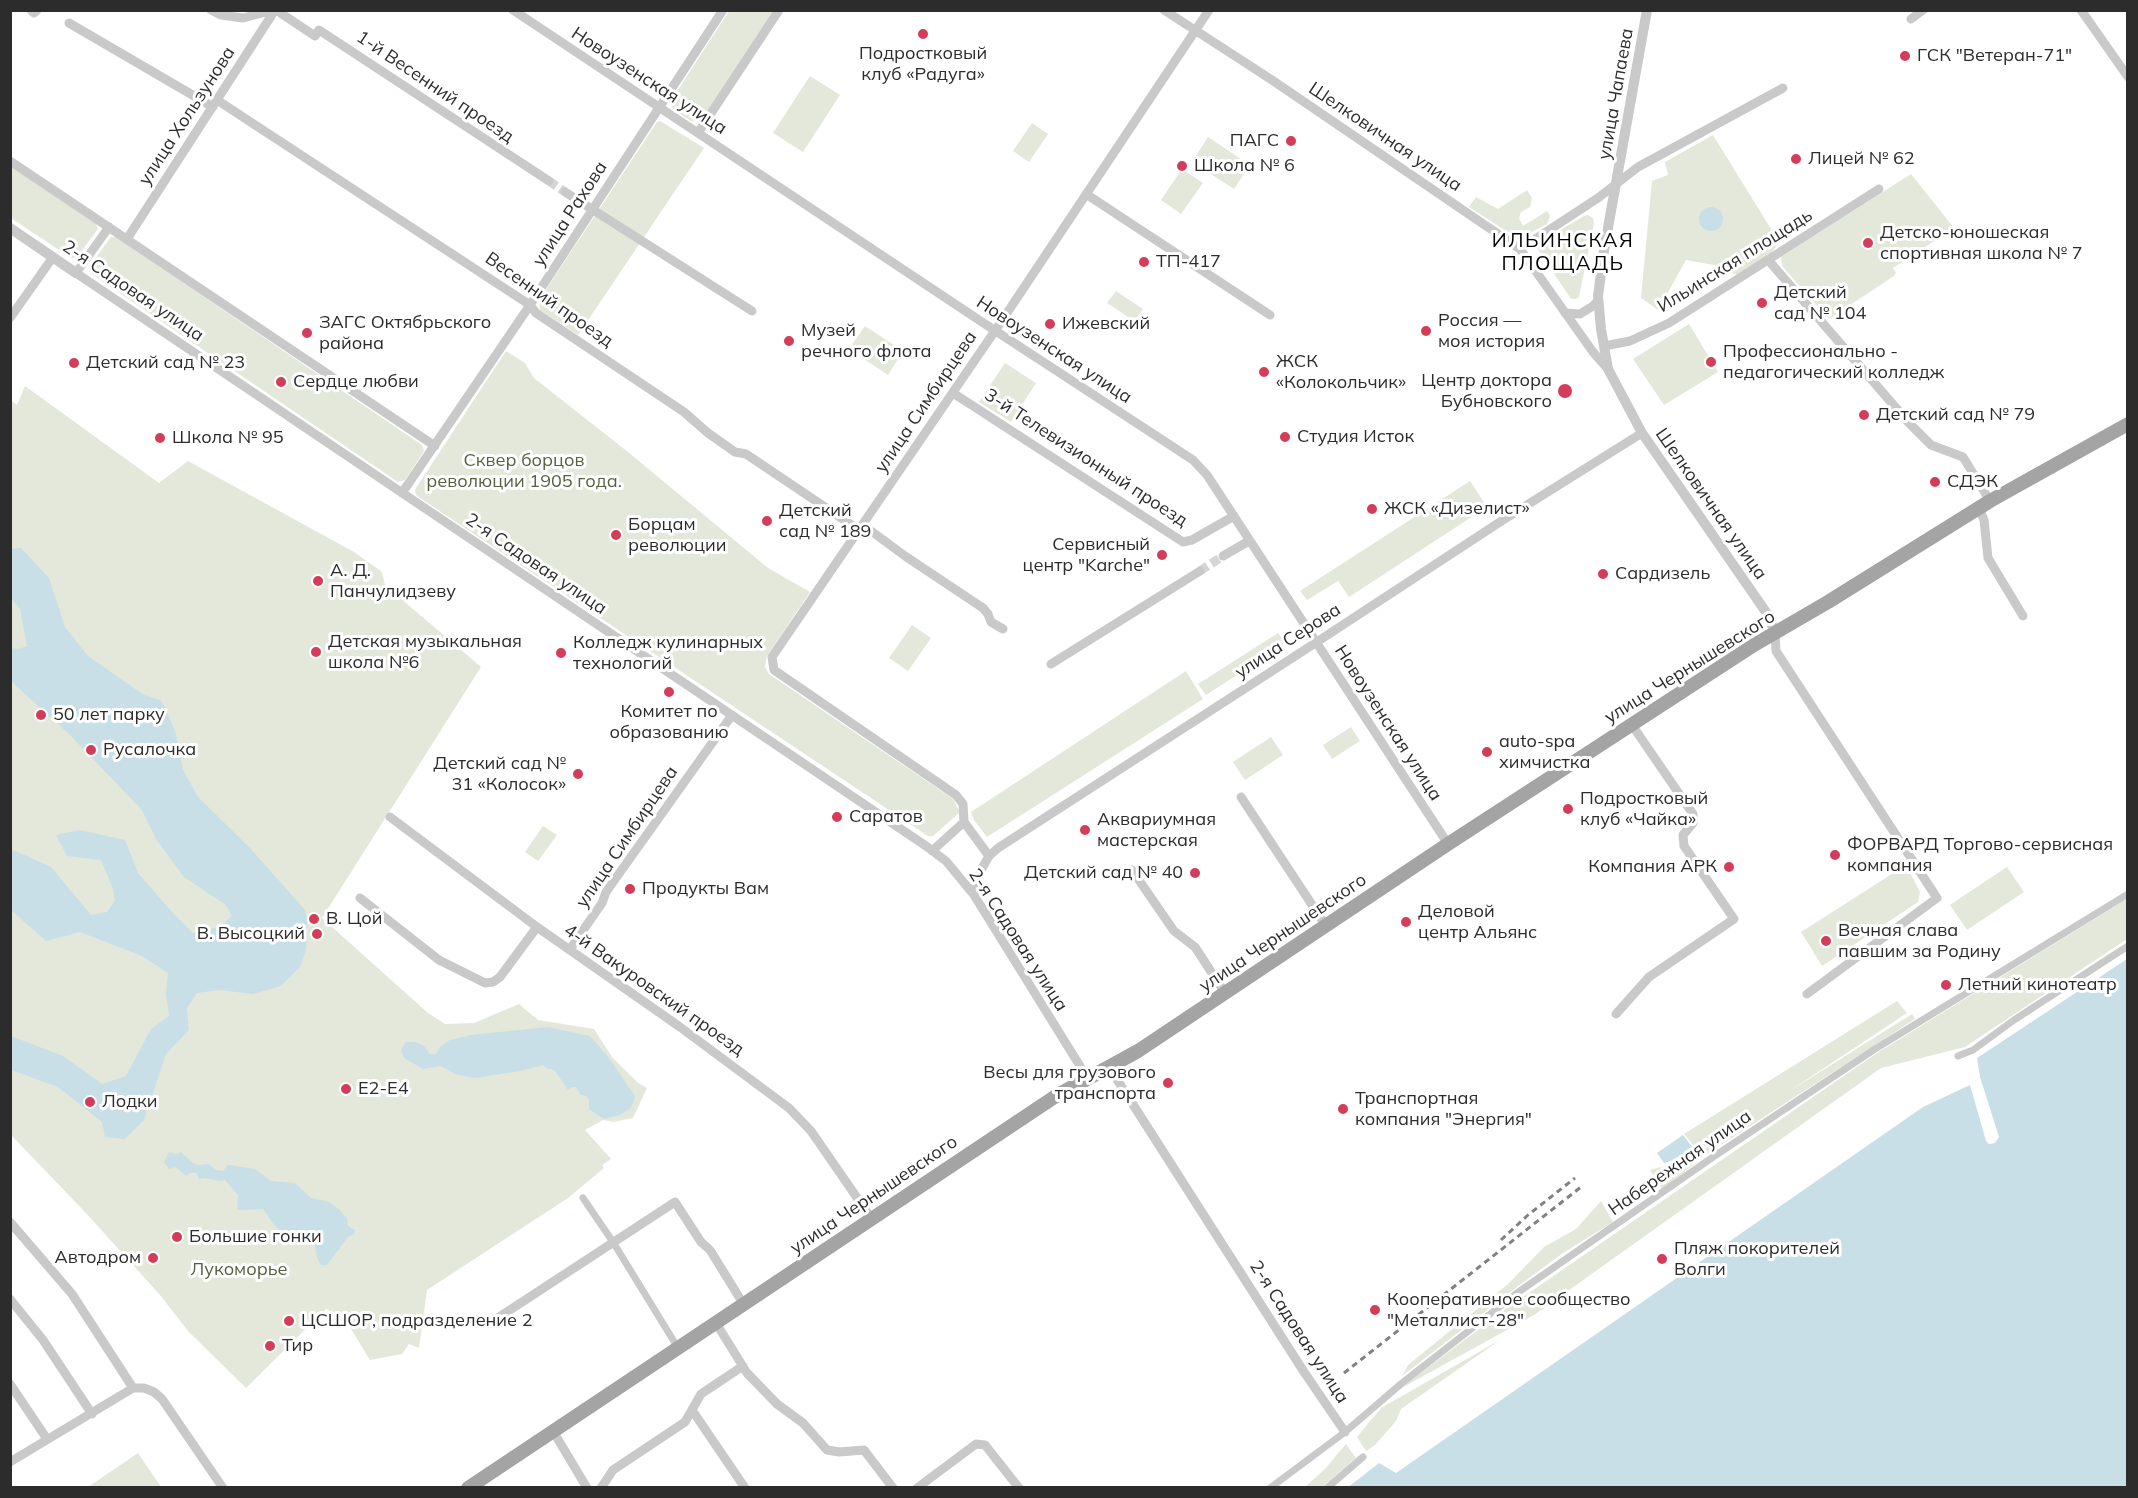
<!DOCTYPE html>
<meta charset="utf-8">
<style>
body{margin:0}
#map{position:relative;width:2138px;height:1498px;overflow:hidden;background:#fff;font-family:Mulish,sans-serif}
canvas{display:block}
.frame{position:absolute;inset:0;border:12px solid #2c2c2c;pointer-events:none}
</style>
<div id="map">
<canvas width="2138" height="1498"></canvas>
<div class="frame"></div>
</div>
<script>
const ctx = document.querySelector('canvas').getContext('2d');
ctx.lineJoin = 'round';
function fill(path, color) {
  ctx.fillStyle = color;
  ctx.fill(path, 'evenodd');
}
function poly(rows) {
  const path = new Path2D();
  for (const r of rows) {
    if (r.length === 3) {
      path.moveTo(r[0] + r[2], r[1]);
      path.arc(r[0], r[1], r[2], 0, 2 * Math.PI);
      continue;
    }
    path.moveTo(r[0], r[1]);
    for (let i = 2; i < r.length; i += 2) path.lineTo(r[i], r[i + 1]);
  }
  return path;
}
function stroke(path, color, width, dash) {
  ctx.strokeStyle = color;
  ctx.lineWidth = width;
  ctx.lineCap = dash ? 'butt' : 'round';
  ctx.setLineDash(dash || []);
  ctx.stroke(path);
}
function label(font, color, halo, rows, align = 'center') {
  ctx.font = font + ' Mulish,sans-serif';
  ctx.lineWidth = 6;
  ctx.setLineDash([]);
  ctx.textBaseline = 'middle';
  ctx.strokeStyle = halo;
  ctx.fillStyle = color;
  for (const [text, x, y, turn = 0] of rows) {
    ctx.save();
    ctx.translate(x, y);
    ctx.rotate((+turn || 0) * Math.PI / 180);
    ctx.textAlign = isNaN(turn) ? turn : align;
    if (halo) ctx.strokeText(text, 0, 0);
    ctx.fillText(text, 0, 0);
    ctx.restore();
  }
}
fill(poly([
 [729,11,773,11,704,116,699,120,691,121,674,110,671,105,672,99],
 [810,76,840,95,803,152,773,133],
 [660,121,704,148,578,335,540,310,539,300,657,122],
 [1032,123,1048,134,1029,162,1013,151],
 [1713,135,1779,242,1771,254,1737,275,1714,265,1686,260,1658,310,1641,298,1652,181,1668,175,1665,162],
 [1208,137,1250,165,1234,189,1192,162],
 [10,166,96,224,98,229,77,257,71,258,11,218],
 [1182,169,1203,183,1181,214,1161,200],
 [1911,174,1954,228,1893,268,1896,273,1894,276,1829,319,1782,266,1781,257],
 [1527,190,1532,198,1530,207,1521,212,1519,218,1523,226,1547,211,1550,216,1547,224,1523,237,1508,232,1469,207,1476,197,1498,209],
 [1588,215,1593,218,1594,223,1579,297,1576,299,1571,299,1535,245,1584,216],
 [111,237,116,237,422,445,424,451,405,480,398,482,90,273,89,267],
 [1116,291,1143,309,1134,321,1107,303],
 [1689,324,1718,372,1664,405,1633,359],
 [865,326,903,351,888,375,849,349],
 [506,351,525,363,534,378,628,452,768,568,810,592,767,656,765,667,769,674,953,799,960,812,933,836,928,836,417,496,415,492,416,488],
 [1005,363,1036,383,1011,422,979,402],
 [25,386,159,483,188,461,354,552,382,572,385,585,481,667,322,918,428,1013,445,1024,474,1023,519,1004,538,1020,594,1029,612,1057,638,1083,647,1088,633,1118,613,1122,603,1120,585,1130,611,1159,602,1165,604,1168,568,1198,427,1290,419,1348,409,1344,402,1354,370,1360,343,1316,326,1309,246,1388,188,1331,160,1295,85,1212,11,1135,10,404,12,401,17,405],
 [1470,481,1487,507,1349,597,1338,581,1307,600,1300,591],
 [912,625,931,638,908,671,889,658],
 [1278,633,1285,644,1206,695,1198,684],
 [1186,671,1203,699,987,837,974,820,971,812],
 [1351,727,1360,741,1332,759,1323,745],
 [1271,737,1283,755,1245,780,1233,762],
 [543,826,557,835,538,861,525,852],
 [1906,865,1920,892,1918,902,1822,966,1801,932],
 [2007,867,2024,892,1967,930,1950,905],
 [2127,899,2127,939,1965,1047,1881,1068,1534,1315,1398,1390,1507,1308,1877,1053],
 [1897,1001,1907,1013,1788,1092,1912,1014,1915,1019,1707,1154,1704,1150,1724,1134,1698,1151,1684,1134],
 [1694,1158,1697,1162,1662,1189,1650,1170],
 [1601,1201,1613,1222,1563,1253,1517,1287,1402,1376,1408,1365,1508,1284,1544,1247,1576,1229],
 [1500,1340,1401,1409,1396,1421,1375,1445,1366,1451,1357,1437,1381,1408],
 [1346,1444,1356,1458,1322,1487,1304,1488,1325,1469],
 [138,1453,161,1487,88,1487]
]), '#e3e8da');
fill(poly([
 [1711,219,12],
 [21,548,49,578,65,627,88,656,144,695,160,700,165,707,176,734,183,770,198,797,250,848,305,910,307,920,306,950,300,967,281,986,253,994,219,990,197,993,187,1008,189,1030,166,1054,144,1120,125,1139,105,1137,102,1122,58,1087,11,1070,11,1036,63,1056,102,1084,126,1076,151,1029,169,1016,166,994,168,973,142,956,80,932,46,941,11,910,11,849,51,867,91,915,107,912,115,901,113,889,101,860,67,856,56,835,79,830,125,840,138,873,171,911,193,933,220,927,232,916,226,905,184,877,156,839,142,810,70,735,11,681,11,648,19,649,27,646,20,609,11,598,11,549],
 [2127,959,2127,1487,1347,1488,1379,1463,1396,1473,1923,1107,1970,1085,1980,1077,1977,1058],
 [548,1027,590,1036,609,1058,635,1096,631,1108,620,1115,604,1119,589,1109,589,1100,586,1096,581,1095,576,1087,572,1087,568,1090,556,1072,552,1069,547,1069,543,1065,521,1071,475,1078,457,1075,441,1066,423,1069,404,1058,401,1050,406,1042,415,1042,424,1046,430,1054,436,1054,441,1046,450,1040,471,1035],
 [1683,1135,1697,1153,1664,1163,1657,1153],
 [169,1152,177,1154,181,1152,193,1163,198,1165,208,1164,216,1170,223,1171,228,1165,255,1169,271,1181,295,1183,311,1198,329,1202,340,1210,347,1219,348,1226,355,1230,354,1234,348,1237,327,1265,321,1265,317,1258,314,1239,310,1235,286,1237,272,1222,263,1209,237,1210,238,1195,225,1180,219,1181,205,1178,199,1179,197,1173,191,1173,186,1176,176,1167,169,1169,164,1162]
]), '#c8dfe7');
fill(poly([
 [1980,1077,1999,1137,1995,1143,1989,1144,1986,1141,1970,1085]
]), '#fff');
stroke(poly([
 [549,181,565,192],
 [1200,571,1223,556]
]), '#d5d5d5', 9, [9, 4.5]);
stroke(poly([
 [1958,1056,1973,1050,2014,1020,2128,946],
 [583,1198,613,1242,678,1348],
 [1270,1488,1345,1432,1402,1383,1517,1293,1716,1155,1875,1049,2128,894],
 [1327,1488,1363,1457]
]), '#c9c9c9', 7);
stroke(poly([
 [31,10,34,13,37,10],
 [211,10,221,15,243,18,274,10],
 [276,10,315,36,319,30,549,181],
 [513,10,982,322,1193,460,1207,475,1448,844],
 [1164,10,1272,80,1520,249,1593,352,1608,369],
 [2081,10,2128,77],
 [1911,19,1923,10],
 [69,23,213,107],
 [217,100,530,305,536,313,684,412,708,433,735,452,746,454,859,530],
 [698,133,779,10],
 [10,161,435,446],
 [565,192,752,311],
 [1086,194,1270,315],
 [109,227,76,273,926,846,946,861,974,895,1088,1079],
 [127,239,275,10],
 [1520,249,1598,198,1638,167,1783,88],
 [1769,261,1909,423,1931,445,1963,457,1990,501],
 [1565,313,1580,314,1593,306,1598,301],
 [10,318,53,257],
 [1604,346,1630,341,1669,323,1879,189],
 [953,393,1183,542,1192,540,1234,516],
 [402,493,530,305,723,10],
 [1979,508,1984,520,1988,558,2023,616],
 [863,525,905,556,983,608,988,614,991,622,1003,629],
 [1223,556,1249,541],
 [1775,633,1776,651,1937,898,1807,994],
 [1051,664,1200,571],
 [1241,797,1326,926],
 [390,817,537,927,680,1027,789,1108,811,1131,871,1218],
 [932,851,964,822],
 [989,856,964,822,963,804,956,795,774,670,772,657,1003,319,1209,10],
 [1132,870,1174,931,1195,947,1225,993],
 [974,895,976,882,980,872,989,856,998,848,1303,651,1503,520,1642,433],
 [360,898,439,960,485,983,493,982,500,977,537,927],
 [570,949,602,903,606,892,732,715],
 [1616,1014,1649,977,1734,919,1684,846,1683,835,1693,823,1693,814,1632,725],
 [1109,1067,1304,1372,1345,1432],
 [10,1222,72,1294,133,1388],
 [10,1299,43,1340,92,1414],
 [490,1323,675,1202,701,1242,710,1250,744,1305],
 [716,1323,747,1373,777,1404,803,1423,827,1450,839,1452,864,1450,893,1488],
 [10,1384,47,1439],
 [692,1410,745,1488],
 [553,1431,587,1488],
 [10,1462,133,1388,144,1388,154,1392,162,1399,223,1488],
 [601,1488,613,1470,685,1422,701,1394,743,1366],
 [917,1488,976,1444,985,1445,1019,1488]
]), '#c9c9c9', 9);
stroke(poly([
 [1647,10,1604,250,1598,296,1601,329,1608,369,1642,433,1768,615,1775,633],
 [10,228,76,273]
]), '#c9c9c9', 10);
stroke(poly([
 [468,1488,1056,1096,1138,1051,1448,844,1754,645,1828,602,1990,501,2128,424]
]), '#a4a4a4', 14);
stroke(poly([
 [1501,1240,1528,1215,1575,1178],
 [1344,1373,1581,1187]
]), '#818181', 3, [6, 4.5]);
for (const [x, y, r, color] of [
 [923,34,6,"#d43d5a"],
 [1905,56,6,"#d43d5a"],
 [1291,141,6,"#d43d5a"],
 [1796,159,6,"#d43d5a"],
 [1182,166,6,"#d43d5a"],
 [1868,243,6,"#d43d5a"],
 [1144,262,6,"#d43d5a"],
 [1762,303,6,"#d43d5a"],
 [1050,324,6,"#d43d5a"],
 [1426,331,6,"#d43d5a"],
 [307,333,6,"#d43d5a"],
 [789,341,6,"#d43d5a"],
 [1711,362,6,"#d43d5a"],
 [74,363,6,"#d43d5a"],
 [1264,372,6,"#d43d5a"],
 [281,382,6,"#d43d5a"],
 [1565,391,8,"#d43d5a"],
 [1864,415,6,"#d43d5a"],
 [1285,437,6,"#d43d5a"],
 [160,438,6,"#d43d5a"],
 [1935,482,6,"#d43d5a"],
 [1372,509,6,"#d43d5a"],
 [767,521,6,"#d43d5a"],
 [616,535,6,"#d43d5a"],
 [1162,555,6,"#d43d5a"],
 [1603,574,6,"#d43d5a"],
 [318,581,6,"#d43d5a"],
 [316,652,6,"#d43d5a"],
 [561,653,6,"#d43d5a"],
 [669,692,6,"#d43d5a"],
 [41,715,6,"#d43d5a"],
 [91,750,6,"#d43d5a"],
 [1487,752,6,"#d43d5a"],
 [578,774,6,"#d43d5a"],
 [1568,809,6,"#d43d5a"],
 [837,817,6,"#d43d5a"],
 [1085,830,6,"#d43d5a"],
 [1835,855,6,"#d43d5a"],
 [1729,867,6,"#d43d5a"],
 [1195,873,6,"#d43d5a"],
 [630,889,6,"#d43d5a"],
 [314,919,6,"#d43d5a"],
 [1406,922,6,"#d43d5a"],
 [317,934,6,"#d43d5a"],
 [1826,941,6,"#d43d5a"],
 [1946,985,6,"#d43d5a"],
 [1168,1083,6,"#d43d5a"],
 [346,1089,6,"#d43d5a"],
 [90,1102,6,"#d43d5a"],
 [1343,1109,6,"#d43d5a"],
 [177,1237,6,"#d43d5a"],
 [153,1258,6,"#d43d5a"],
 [1662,1259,6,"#d43d5a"],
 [1375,1310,6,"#d43d5a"],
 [289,1321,6,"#d43d5a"],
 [270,1346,6,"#d43d5a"]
]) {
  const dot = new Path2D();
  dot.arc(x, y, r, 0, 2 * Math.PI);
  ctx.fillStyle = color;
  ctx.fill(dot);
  stroke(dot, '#fff', 2);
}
label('18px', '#2c2c2c', '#fff', [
 ["Подростковый",923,54,"center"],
 ["клуб «Радуга»",923,75,"center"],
 ["ГСК \"Ветеран-71\"",1917,56],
 ["ПАГС",1279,141,"right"],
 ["Лицей № 62",1808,159],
 ["Школа № 6",1194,166],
 ["Детско-юношеская",1880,233],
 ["спортивная школа № 7",1880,254],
 ["ТП-417",1156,262],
 ["Детский",1774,293],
 ["сад № 104",1774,314],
 ["Россия —",1438,321],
 ["моя история",1438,342],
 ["ЗАГС Октябрьского",319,323],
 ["района",319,344],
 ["Ижевский",1062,324],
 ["Музей",801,331],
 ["речного флота",801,352],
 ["Профессионально -",1723,352],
 ["педагогический колледж",1723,373],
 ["ЖСК",1276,362],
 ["«Колокольчик»",1276,383],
 ["Детский сад № 23",86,363],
 ["Центр доктора",1552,381,"right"],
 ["Бубновского",1552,402,"right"],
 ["Сердце любви",293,382],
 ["Детский сад № 79",1876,415],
 ["Студия Исток",1297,437],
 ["Школа № 95",172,438],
 ["СДЭК",1947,482],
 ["ЖСК «Дизелист»",1384,509],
 ["Детский",779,511],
 ["сад № 189",779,532],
 ["Борцам",628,525],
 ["революции",628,546],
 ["Сервисный",1150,545,"right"],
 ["центр \"Karche\"",1150,566,"right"],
 ["А. Д.",330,571],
 ["Панчулидзеву",330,592],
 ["Сардизель",1615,574],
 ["Детская музыкальная",328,642],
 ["школа №6",328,663],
 ["Колледж кулинарных",573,643],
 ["технологий",573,664],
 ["Комитет по",669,712,"center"],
 ["образованию",669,733,"center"],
 ["50 лет парку",53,715],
 ["auto-spa",1499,742],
 ["химчистка",1499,763],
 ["Русалочка",103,750],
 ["Детский сад №",566,764,"right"],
 ["31 «Колосок»",566,785,"right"],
 ["Подростковый",1580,799],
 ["клуб «Чайка»",1580,820],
 ["Саратов",849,817],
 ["Аквариумная",1097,820],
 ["мастерская",1097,841],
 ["ФОРВАРД Торгово-сервисная",1847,845],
 ["компания",1847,866],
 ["Компания АРК",1717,867,"right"],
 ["Детский сад № 40",1183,873,"right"],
 ["Продукты Вам",642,889],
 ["Деловой",1418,912],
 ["центр Альянс",1418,933],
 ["В. Цой",326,919],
 ["Вечная слава",1838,931],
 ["павшим за Родину",1838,952],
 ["В. Высоцкий",305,934,"right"],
 ["Летний кинотеатр",1958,985],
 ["Весы для грузового",1156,1073,"right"],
 ["транспорта",1156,1094,"right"],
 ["E2-E4",358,1089],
 ["Транспортная",1355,1099],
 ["компания \"Энергия\"",1355,1120],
 ["Лодки",102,1102],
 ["Большие гонки",189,1237],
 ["Пляж покорителей",1674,1249],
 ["Волги",1674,1270],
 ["Автодром",141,1258,"right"],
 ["Кооперативное сообщество",1387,1300],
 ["\"Металлист-28\"",1387,1321],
 ["ЦСШОР, подразделение 2",301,1321],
 ["Тир",282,1346]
], 'left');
label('18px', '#2c2c2c', '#fff', [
 ["Новоузенская улица",649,81,33],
 ["1-й Весенний проезд",435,87,34],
 ["улица Чапаева",1616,94,-80],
 ["улица Хользунова",187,116,-57],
 ["Шелковичная улица",1385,137,34],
 ["улица Рахова",570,214,-57],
 ["Ильинская площадь",1735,261,-32],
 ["2-я Садовая улица",133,291,34],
 ["Весенний проезд",549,300,35],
 ["Новоузенская улица",1054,350,33],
 ["улица Симбирцева",926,402,-56],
 ["3-й Телевизионный проезд",1086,458,33],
 ["Шелковичная улица",1711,504,55],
 ["2-я Садовая улица",536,564,34],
 ["улица Серова",1288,641,-33],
 ["улица Чернышевского",1690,667,-32],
 ["Новоузенская улица",1388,723,57],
 ["улица Симбирцева",627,837,-56],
 ["улица Чернышевского",1283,933,-34],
 ["2-я Садовая улица",1018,940,57],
 ["4-й Вакуровский проезд",654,990,35],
 ["Набережная улица",1680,1163,-35],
 ["улица Чернышевского",874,1195,-34],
 ["2-я Садовая улица",1299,1332,57]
]);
label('18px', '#54633e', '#fff', [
 ["Сквер борцов",524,461],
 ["революции 1905 года.",524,482],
 ["Лукоморье",239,1270]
]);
ctx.letterSpacing = '1.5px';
label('20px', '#000', '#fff', [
 ["ИЛЬИНСКАЯ",1563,241],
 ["ПЛОЩАДЬ",1563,264]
]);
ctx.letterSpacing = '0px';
</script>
